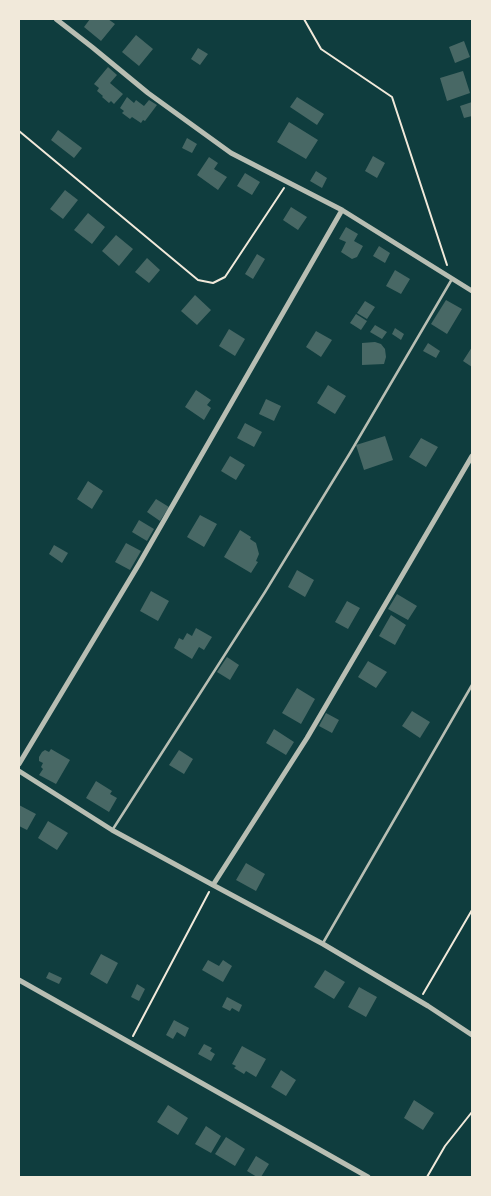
<!DOCTYPE html>
<style>
body{margin:0}
#map{position:relative;width:491px;height:1196px;overflow:hidden;background:#0f3d3e;font-family:"Source Sans 3",sans-serif}
canvas{display:block}
.frame{position:absolute;inset:0;border:20px solid #f1e9da;pointer-events:none}
</style>
<div id="map">
<canvas width="491" height="1196"></canvas>
<div class="frame"></div>
</div>
<script>
const ctx = document.querySelector('canvas').getContext('2d');
ctx.lineJoin = 'round';
function fill(path, color) {
  ctx.fillStyle = color;
  ctx.fill(path, 'evenodd');
}
function poly(rows) {
  const path = new Path2D();
  for (const r of rows) {
    path.moveTo(r[0], r[1]);
    for (let i = 2; i < r.length; i += 2) path.lineTo(r[i], r[i + 1]);
  }
  return path;
}
function stroke(path, color, width, dash) {
  ctx.strokeStyle = color;
  ctx.lineWidth = width;
  ctx.lineCap = dash ? 'butt' : 'round';
  ctx.setLineDash(dash || []);
  ctx.stroke(path);
}
fill(poly([
 [90,19,108,19,115,24,101,41,84,27],
 [136,35,153,49,139,66,122,52],
 [464,41,470,57,455,63,449,47],
 [198,48,208,54,200,65,191,59],
 [108,67,117,75,110,83,123,94,114,104,111,101,109,103,102,97,103,96,97,91,99,88,94,84],
 [463,71,470,93,447,101,440,78],
 [127,97,134,103,136,100,144,106,149,100,157,105,145,121,143,120,141,123,132,117,130,119,122,113,124,111,120,108],
 [297,97,324,114,317,125,290,107],
 [472,102,472,116,464,118,460,106],
 [289,122,318,140,306,159,277,142],
 [58,130,82,148,74,158,51,140],
 [187,138,197,144,192,153,182,148],
 [373,156,385,163,377,178,365,171],
 [209,157,218,163,214,169,227,177,218,190,197,175],
 [316,171,327,178,322,188,310,181],
 [245,173,260,182,252,195,237,186],
 [65,190,78,200,63,219,50,209],
 [291,207,307,217,298,230,283,220],
 [88,213,105,227,92,244,74,230],
 [346,227,358,234,354,241,363,246,357,257,352,259,341,252,346,242,339,239],
 [116,235,133,249,119,266,102,251],
 [379,246,390,253,385,263,373,256],
 [257,254,265,259,253,279,245,274],
 [147,258,160,270,149,283,135,272],
 [395,270,410,279,401,294,386,286],
 [195,295,211,310,197,325,181,311],
 [446,300,462,309,447,334,431,324],
 [365,301,375,307,367,319,357,313],
 [356,314,367,321,361,330,350,323],
 [375,325,387,332,382,339,370,332],
 [395,328,404,334,401,340,392,334],
 [229,329,245,339,235,356,219,346],
 [316,331,332,340,321,357,306,347],
 [375,342,381,344,385,349,386,357,384,364,362,365,362,343],
 [428,343,440,351,436,358,423,351],
 [472,347,472,367,463,361],
 [328,385,346,396,335,414,317,403],
 [196,390,211,400,207,405,211,408,204,420,185,407],
 [266,399,281,406,274,421,259,414],
 [245,423,262,432,254,447,237,438],
 [385,436,393,460,364,470,356,445],
 [421,438,438,447,426,467,409,457],
 [230,456,245,465,236,480,221,471],
 [88,481,103,491,92,509,77,499],
 [156,499,169,507,160,521,147,512],
 [200,515,217,524,204,547,187,537],
 [139,520,154,529,147,541,132,532],
 [240,530,251,537,250,539,256,543,259,554,256,561,258,562,251,573,224,557],
 [126,543,141,551,130,570,115,562],
 [54,545,68,553,62,563,49,554],
 [297,570,314,580,305,597,288,587],
 [151,591,169,601,158,621,140,611],
 [397,594,417,606,408,620,388,609],
 [347,601,360,608,348,629,335,622],
 [391,615,406,625,395,645,379,636],
 [196,628,212,637,204,650,199,647,192,659,174,648,179,638,183,640,187,633,192,636],
 [227,657,239,665,230,680,217,672],
 [368,661,387,672,376,688,358,677],
 [297,688,315,699,301,724,282,713],
 [412,711,430,722,420,738,402,726],
 [326,713,339,720,332,733,319,726],
 [274,729,294,742,286,755,266,743],
 [51,749,70,760,56,784,39,775,43,769,41,767,43,763,39,761,39,757,42,752,45,750,49,752],
 [179,750,193,759,184,774,169,765],
 [96,781,112,791,110,794,117,798,109,812,86,798],
 [19,805,36,814,27,830,19,826],
 [48,821,68,833,57,850,38,838],
 [246,863,265,874,256,891,236,880],
 [101,954,118,963,107,984,90,974],
 [208,960,219,966,223,960,232,966,223,982,202,970],
 [325,970,345,982,334,999,314,987],
 [49,972,62,978,59,984,46,978],
 [137,984,145,989,139,1001,131,997],
 [359,987,377,997,366,1017,348,1007],
 [227,997,242,1005,239,1012,232,1008,230,1011,222,1007],
 [174,1020,189,1028,185,1037,177,1032,173,1039,166,1035],
 [204,1044,212,1048,210,1051,215,1054,211,1061,198,1054],
 [242,1046,266,1059,256,1077,246,1071,244,1074,234,1068,236,1066,232,1064],
 [281,1070,296,1080,286,1096,271,1087],
 [414,1100,434,1113,423,1130,404,1118],
 [168,1105,188,1118,178,1135,157,1122],
 [206,1126,221,1136,211,1153,195,1144],
 [226,1137,245,1149,235,1166,215,1154],
 [256,1156,269,1164,261,1177,257,1177,247,1171]
]), '#486865');
stroke(poly([
 [304,19,321,49,392,97,447,265],
 [19,131,198,280,213,283,225,277,284,188],
 [423,994,472,910],
 [133,1036,209,892],
 [427,1177,445,1146,472,1112]
]), '#f1e9da', 2);
stroke(poly([
 [113,829,265,592,350,453,452,279],
 [323,943,472,685]
]), '#b8beb3', 2.5);
stroke(poly([
 [56,19,92,47,148,93,231,153,342,210,472,291],
 [19,764,139,564,342,210],
 [19,771,112,830,213,885,323,944,428,1006,472,1035],
 [213,885,307,738,472,456],
 [19,980,368,1177]
]), '#b8beb3', 5);
</script>
